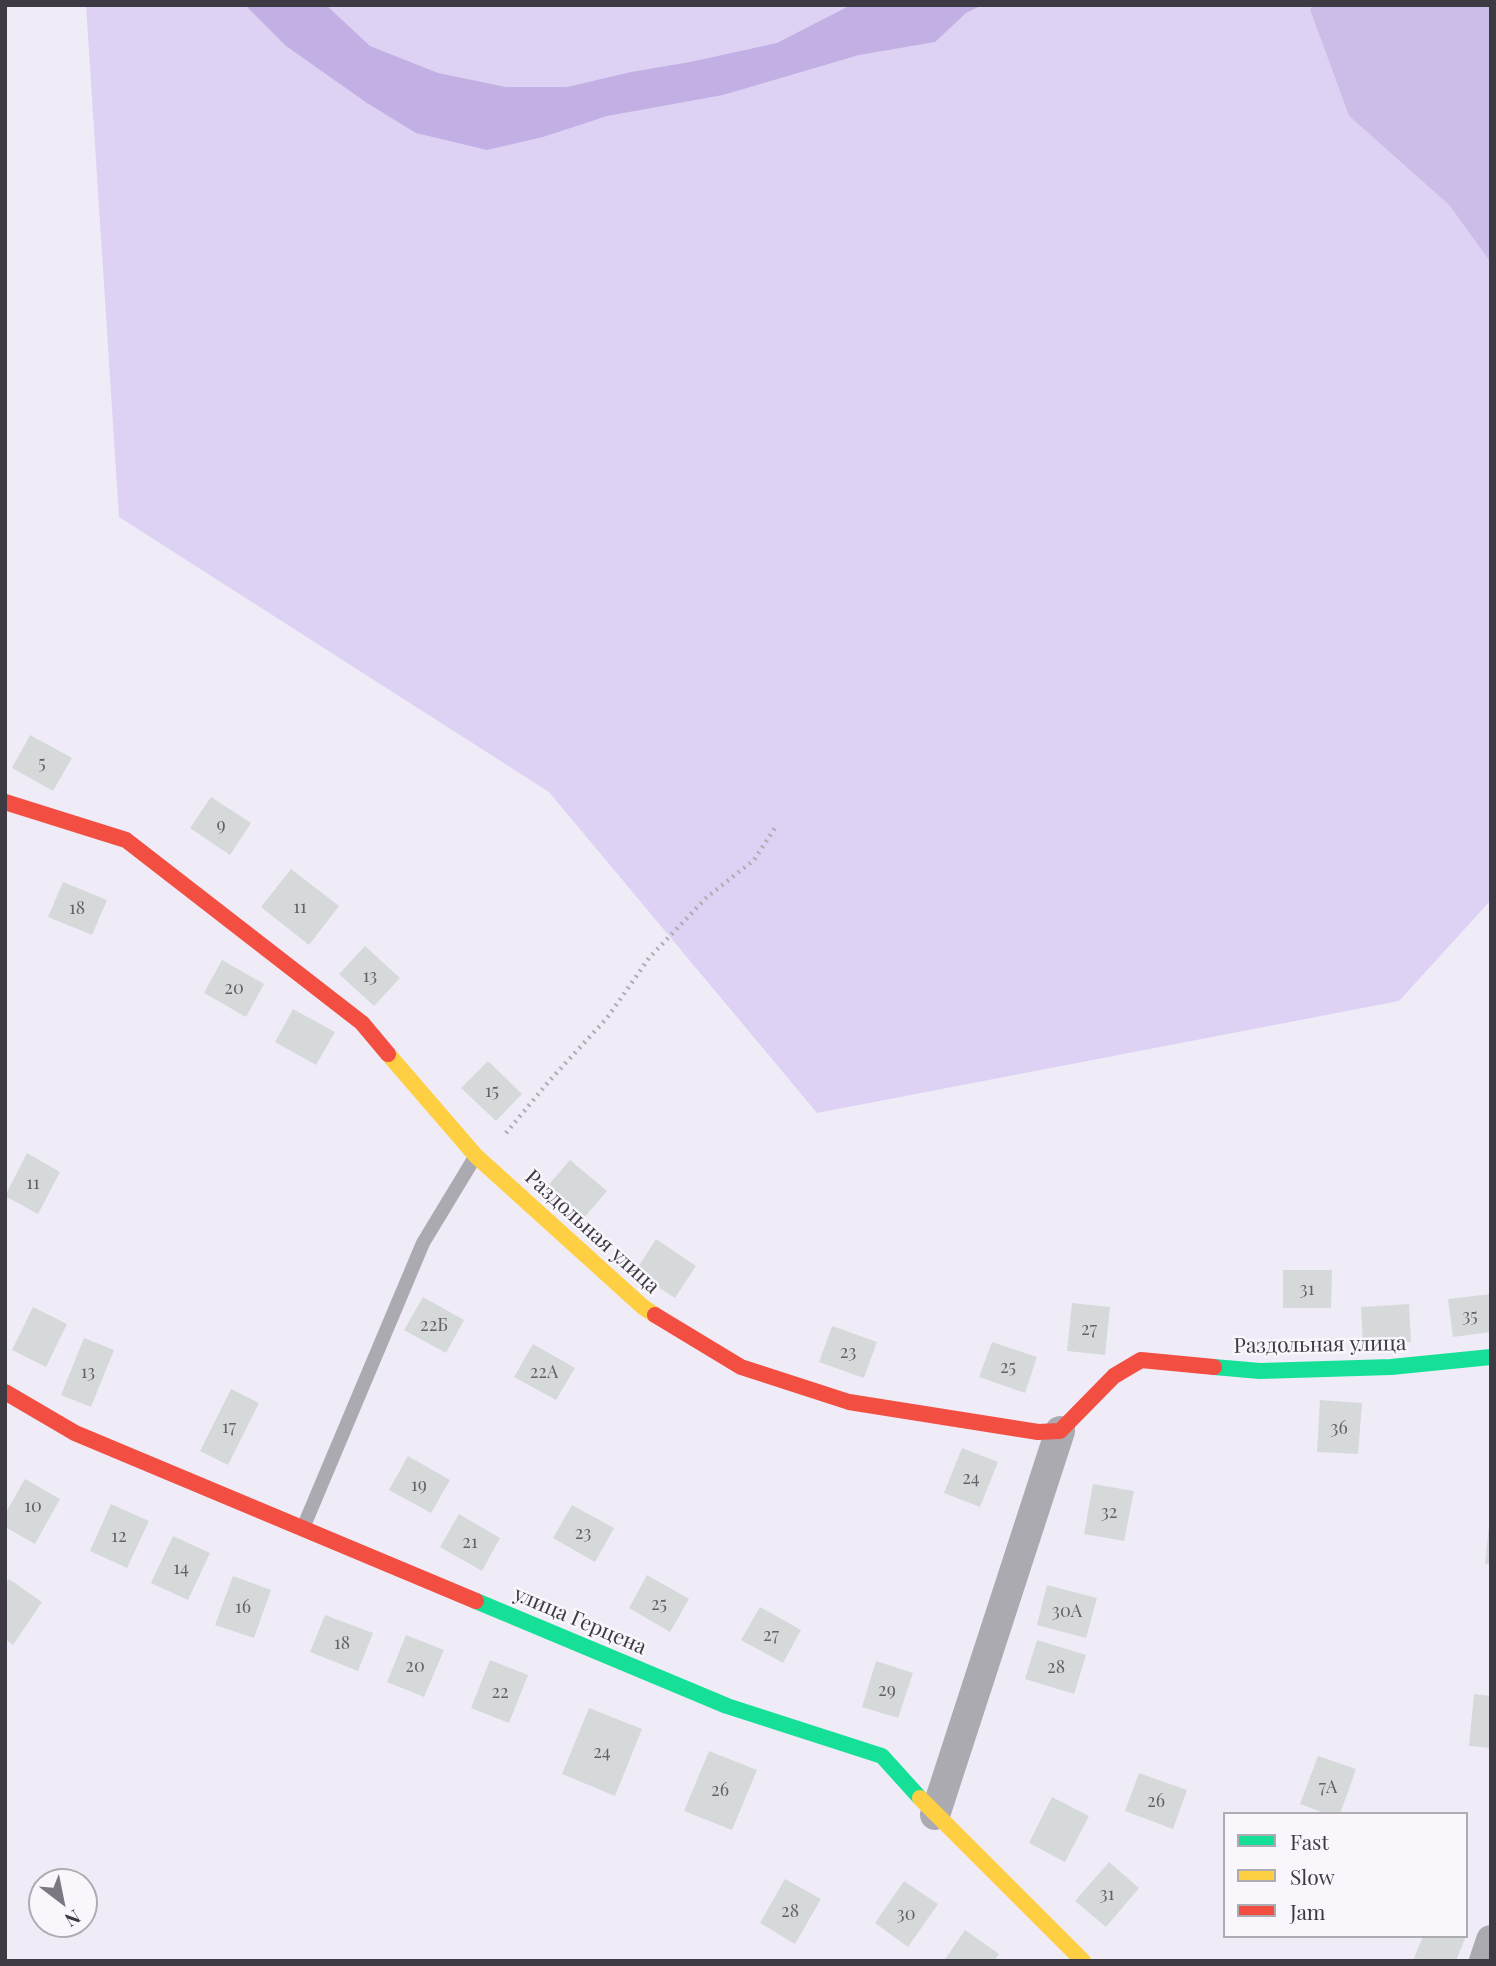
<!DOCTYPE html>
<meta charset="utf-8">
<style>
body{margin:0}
#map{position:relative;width:1496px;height:1966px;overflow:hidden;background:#efecf7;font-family:"Playfair Display",serif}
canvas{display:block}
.frame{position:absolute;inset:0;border:7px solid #3d3a44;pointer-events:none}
.legend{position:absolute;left:1223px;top:1812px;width:245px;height:126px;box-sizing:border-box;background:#f9f7fc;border:2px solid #aeabb2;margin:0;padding:9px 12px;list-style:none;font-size:21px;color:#3d3a44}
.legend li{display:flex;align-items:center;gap:14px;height:35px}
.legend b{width:35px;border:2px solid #aeabb2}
.north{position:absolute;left:28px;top:1868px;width:70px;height:70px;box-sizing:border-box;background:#f9f7fc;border:2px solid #aeabb2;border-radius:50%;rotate:148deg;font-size:19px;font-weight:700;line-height:28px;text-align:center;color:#3d3a44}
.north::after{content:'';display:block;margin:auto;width:24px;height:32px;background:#7b7883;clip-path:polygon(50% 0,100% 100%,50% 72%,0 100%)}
</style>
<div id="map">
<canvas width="1496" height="1966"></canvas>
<div class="frame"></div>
<ul class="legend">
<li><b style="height:9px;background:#16e098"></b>Fast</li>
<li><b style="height:9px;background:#ffcf43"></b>Slow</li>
<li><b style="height:9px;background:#f24e42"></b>Jam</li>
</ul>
<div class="north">N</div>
</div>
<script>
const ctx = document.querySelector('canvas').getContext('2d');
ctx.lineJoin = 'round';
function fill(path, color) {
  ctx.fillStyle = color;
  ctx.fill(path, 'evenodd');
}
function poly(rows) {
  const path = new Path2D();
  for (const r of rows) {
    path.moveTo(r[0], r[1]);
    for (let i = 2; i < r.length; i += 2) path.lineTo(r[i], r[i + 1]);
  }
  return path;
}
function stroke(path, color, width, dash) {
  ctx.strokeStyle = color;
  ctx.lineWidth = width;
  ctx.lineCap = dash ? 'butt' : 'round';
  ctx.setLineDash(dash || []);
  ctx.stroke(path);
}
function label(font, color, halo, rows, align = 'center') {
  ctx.font = font + ' "Playfair Display",serif';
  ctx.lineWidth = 5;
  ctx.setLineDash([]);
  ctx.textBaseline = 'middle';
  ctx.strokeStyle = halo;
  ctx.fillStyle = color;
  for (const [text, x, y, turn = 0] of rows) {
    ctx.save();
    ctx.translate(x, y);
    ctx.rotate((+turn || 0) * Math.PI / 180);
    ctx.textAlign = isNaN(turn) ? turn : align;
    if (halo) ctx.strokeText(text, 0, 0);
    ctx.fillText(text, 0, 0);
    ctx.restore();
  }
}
fill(poly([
 [86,5,1312,5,1310,10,1349,116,1449,205,1491,263,1491,900,1399,1001,817,1113,549,792,119,517]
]), '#ddd2f4');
fill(poly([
 [1312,5,1491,5,1491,263,1449,205,1349,116,1310,10]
]), '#ccbde8');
fill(poly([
 [245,5,326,5,370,46,438,73,506,87,567,87,631,72,690,62,777,43,851,5,982,5,966,13,935,42,859,55,723,95,607,116,543,137,487,150,416,133,367,103,286,46]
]), '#c2b0e4');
fill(poly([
 [30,735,72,758,53,791,12,768],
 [211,797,251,823,230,855,190,828],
 [291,869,339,906,309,945,261,907],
 [63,882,107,900,92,935,48,917],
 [365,946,400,978,374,1006,339,974],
 [222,960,264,984,246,1017,204,993],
 [293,1009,335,1032,316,1065,275,1042],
 [488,1061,522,1094,496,1121,461,1088],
 [27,1153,60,1172,38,1214,5,1196],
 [570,1160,607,1191,582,1220,545,1189],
 [656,1239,696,1266,675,1298,635,1272],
 [1283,1270,1332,1270,1331,1308,1283,1308],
 [1491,1294,1491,1332,1453,1337,1448,1299],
 [423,1297,464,1320,446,1353,404,1330],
 [1072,1303,1110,1307,1105,1355,1067,1351],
 [1409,1304,1411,1342,1363,1345,1361,1307],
 [33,1307,67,1324,46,1367,12,1350],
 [832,1326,877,1342,864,1378,819,1362],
 [84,1338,114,1350,91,1407,61,1395],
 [992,1342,1037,1357,1025,1393,979,1377],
 [533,1344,575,1368,556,1400,514,1377],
 [231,1389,259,1403,228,1465,200,1451],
 [1320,1400,1362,1403,1358,1454,1317,1452],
 [962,1448,998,1462,980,1507,944,1493],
 [408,1456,450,1480,431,1513,389,1490],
 [25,1479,60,1499,35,1544,5,1527,5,1514],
 [1093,1484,1134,1491,1124,1541,1084,1534],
 [111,1504,149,1521,127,1568,90,1551],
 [572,1505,614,1528,595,1562,553,1538],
 [459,1514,500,1538,482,1571,440,1547],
 [1489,1525,1491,1525,1491,1564,1485,1564],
 [173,1536,210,1553,188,1600,151,1583],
 [647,1575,689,1599,670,1632,629,1608],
 [233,1576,271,1590,254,1638,215,1625],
 [9,1579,42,1602,13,1645,5,1639,5,1584],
 [1047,1585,1097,1598,1086,1638,1037,1625],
 [760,1607,801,1630,783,1663,741,1640],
 [325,1615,373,1633,358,1671,310,1652],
 [406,1635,444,1650,424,1697,387,1682],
 [1037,1640,1086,1655,1074,1694,1025,1679],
 [490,1660,528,1675,509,1723,471,1708],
 [876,1661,913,1673,898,1718,862,1707],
 [1474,1694,1491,1696,1491,1748,1469,1746],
 [589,1708,642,1729,615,1796,562,1774],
 [709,1751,757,1770,732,1830,684,1811],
 [1318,1756,1356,1769,1340,1814,1327,1814,1300,1804],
 [1139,1773,1187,1790,1173,1829,1125,1811],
 [1052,1797,1089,1816,1065,1862,1029,1843],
 [1109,1862,1139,1888,1106,1927,1075,1901],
 [785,1879,821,1899,795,1944,760,1923],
 [904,1881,938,1904,908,1947,875,1923],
 [965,1930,999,1954,994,1961,944,1961],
 [1423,1936,1466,1936,1456,1961,1413,1961]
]), '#d6d9da');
stroke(poly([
 [506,1133,550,1080,607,1018,649,958,707,897,754,860,775,828]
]), '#afadb4', 4.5, [2, 5]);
stroke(poly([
 [303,1528,423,1243,475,1157]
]), '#abaab0', 14);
stroke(poly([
 [935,1815,1060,1431],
 [1484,1961,1491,1940]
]), '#abaab0', 30);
stroke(poly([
 [1214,1367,1260,1371,1391,1367,1491,1357],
 [476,1601,727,1706,882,1756,920,1798]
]), '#16e098', 16);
stroke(poly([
 [388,1054,476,1156,643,1307,655,1315],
 [920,1798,1083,1961]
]), '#ffcf43', 16);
stroke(poly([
 [5,802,126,840,362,1023,388,1054],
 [655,1315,741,1367,849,1402,1038,1432,1060,1431,1114,1376,1141,1360,1214,1367],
 [5,1392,75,1433,476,1601]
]), '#f24e42', 16);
label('18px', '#63626a', null, [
 ["5",42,763],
 ["9",221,825],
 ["11",300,907],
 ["18",77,908],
 ["13",370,976],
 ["20",234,988],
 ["15",492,1091],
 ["11",33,1183],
 ["31",1307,1289],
 ["35",1470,1316],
 ["22Б",434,1325],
 ["27",1089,1329],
 ["23",848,1352],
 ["25",1008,1367],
 ["13",88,1372],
 ["22А",544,1372],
 ["17",229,1427],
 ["36",1339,1428],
 ["24",971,1478],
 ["19",419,1485],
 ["10",33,1506],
 ["32",1109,1512],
 ["23",583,1533],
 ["12",119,1536],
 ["21",470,1542],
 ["14",181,1568],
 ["25",659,1604],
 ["16",243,1607],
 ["30А",1067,1611],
 ["27",771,1635],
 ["18",342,1643],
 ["20",415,1666],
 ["28",1056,1667],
 ["29",887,1690],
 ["22",500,1692],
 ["24",602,1752],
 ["7А",1328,1787],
 ["26",720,1790],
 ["26",1156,1801],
 ["31",1107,1894],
 ["28",790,1911],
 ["30",906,1914]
]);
label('21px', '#3d3a44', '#f9f7fc', [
 ["Раздольная улица",592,1232,42],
 ["Раздольная улица",1320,1345,-1],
 ["улица Герцена",580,1621,23]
]);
</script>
